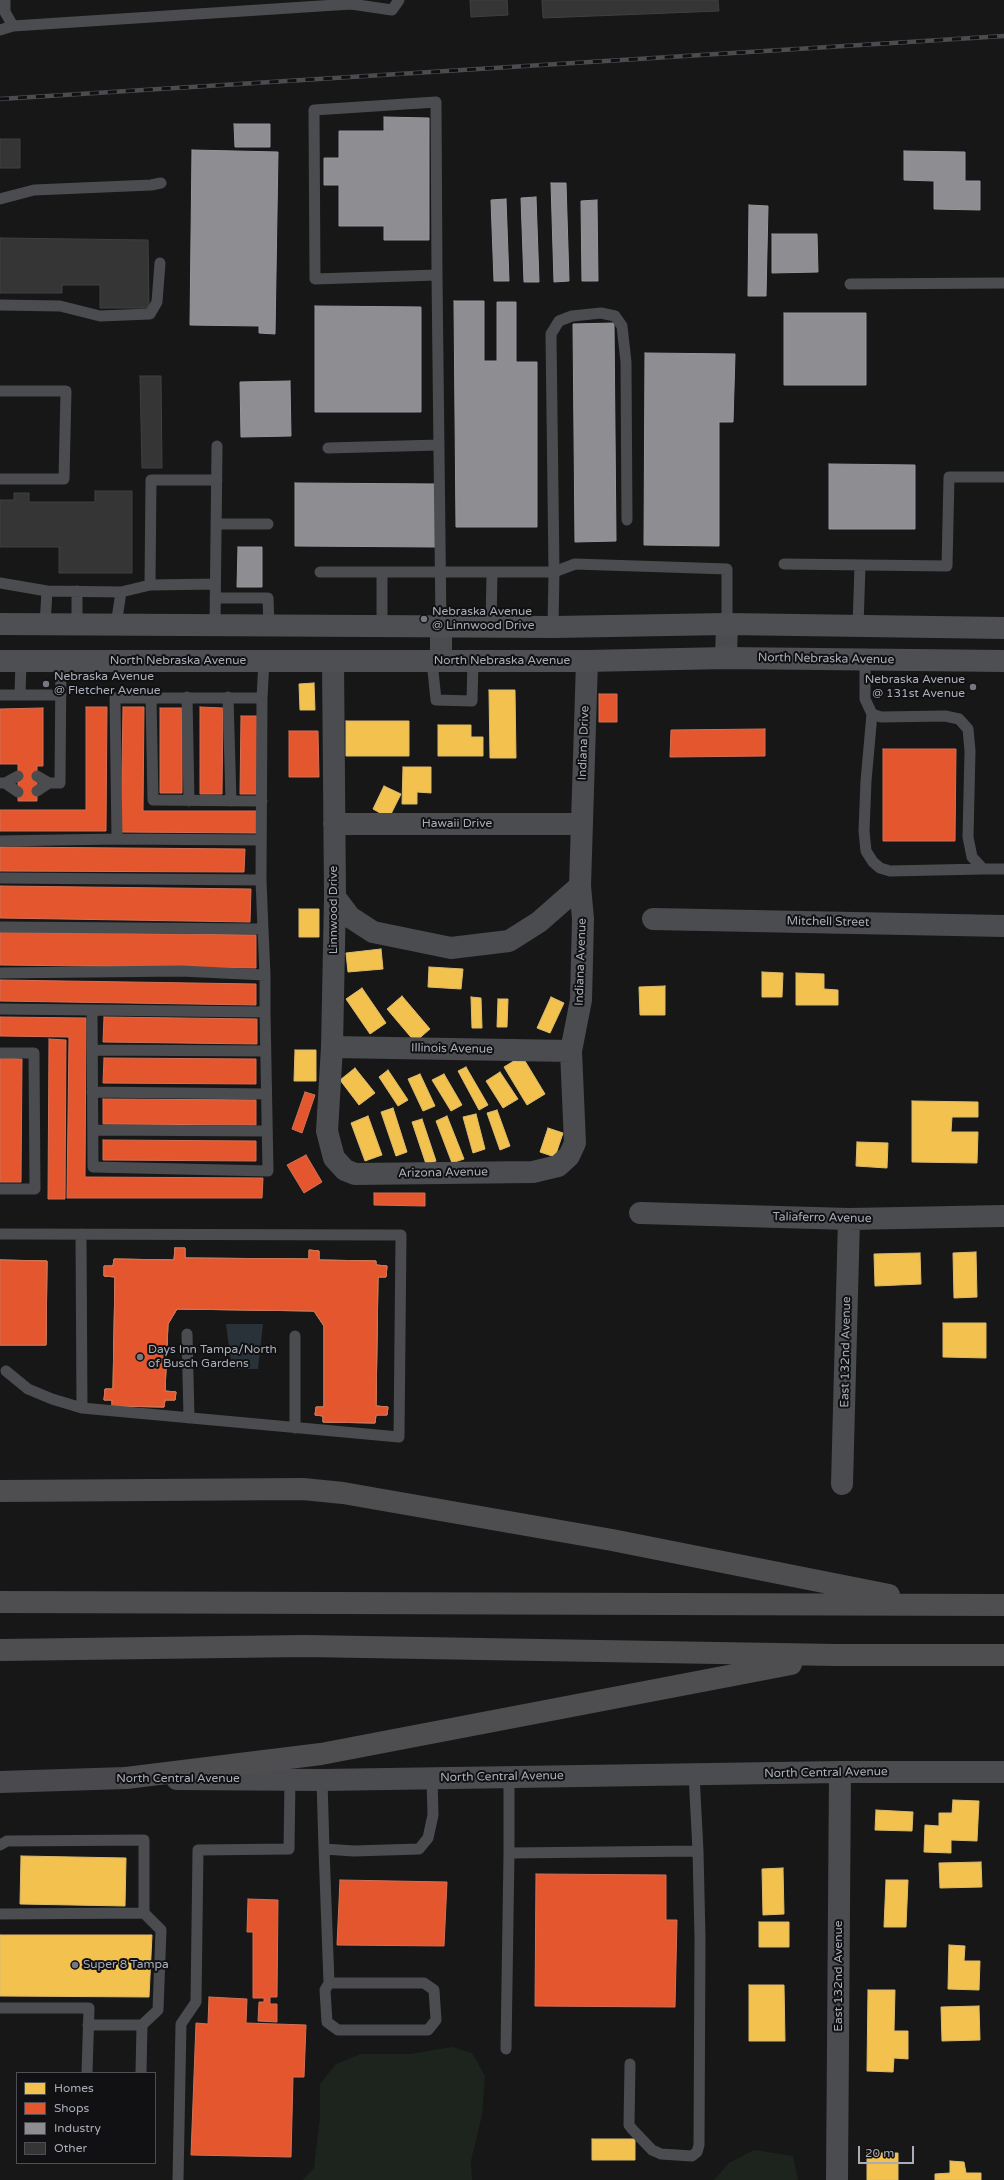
<!DOCTYPE html>
<style>
body{margin:0}
#map{position:relative;width:1004px;height:2180px;overflow:hidden;background:#171717;font-family:"Varela Round",sans-serif}
canvas{display:block}
.legend{position:absolute;left:16px;top:2072px;width:140px;height:92px;box-sizing:border-box;background:#111113;border:1px solid #4d4f55;margin:0;padding:5px 7px;list-style:none;font-size:12px;color:#a8adb8}
.legend li{display:flex;align-items:center;gap:8px;height:20px}
.legend b{width:20px;border:1px solid #4d4f55}
.scale{position:absolute;left:858px;top:2146px;width:56px;height:18px;box-sizing:border-box;border:2px solid #a8adb8;border-top:0;padding-left:5px;font-size:12px;line-height:14px;white-space:nowrap;color:#a8adb8;-webkit-text-stroke:3px #111113;paint-order:stroke}
</style>
<div id="map">
<canvas width="1004" height="2180"></canvas>
<ul class="legend">
<li><b style="height:11px;background:#f2c14e"></b>Homes</li>
<li><b style="height:11px;background:#e4572e"></b>Shops</li>
<li><b style="height:11px;background:#8d8d92"></b>Industry</li>
<li><b style="height:11px;background:#353536"></b>Other</li>
</ul>
<div class="scale">20 m</div>
</div>
<script>
const ctx = document.querySelector('canvas').getContext('2d');
ctx.lineJoin = 'round';
function fill(path, color) {
  ctx.fillStyle = color;
  ctx.fill(path, 'evenodd');
}
function poly(rows) {
  const path = new Path2D();
  for (const r of rows) {
    path.moveTo(r[0], r[1]);
    for (let i = 2; i < r.length; i += 2) path.lineTo(r[i], r[i + 1]);
  }
  return path;
}
function stroke(path, color, width, dash) {
  ctx.strokeStyle = color;
  ctx.lineWidth = width;
  ctx.lineCap = dash ? 'butt' : 'round';
  ctx.setLineDash(dash || []);
  ctx.stroke(path);
}
function label(font, color, halo, rows, align = 'center') {
  ctx.font = font + ' "Varela Round",sans-serif';
  ctx.lineWidth = 4;
  ctx.setLineDash([]);
  ctx.textBaseline = 'middle';
  ctx.strokeStyle = halo;
  ctx.fillStyle = color;
  for (const [text, x, y, turn = 0] of rows) {
    ctx.save();
    ctx.translate(x, y);
    ctx.rotate((+turn || 0) * Math.PI / 180);
    ctx.textAlign = isNaN(turn) ? turn : align;
    if (halo) ctx.strokeText(text, 0, 0);
    ctx.fillText(text, 0, 0);
    ctx.restore();
  }
}
fill(poly([
 [452,2047,472,2053,485,2076,482,2115,471,2161,472,2180,303,2180,314,2168,320,2117,320,2084,336,2064,361,2054,410,2054],
 [754,2150,793,2156,798,2180,714,2180,729,2163]
]), '#1d241e');
fill(poly([
 [226,1324,263,1324,258,1369,232,1369]
]), '#2a3239');
const homes = poly([
 [314,683,315,710,300,710,299,684,314,683],
 [489,690,515,690,516,758,490,758,489,690],
 [346,721,409,721,409,756,346,756,346,721],
 [438,725,471,725,471,737,483,737,483,756,438,756,438,725],
 [403,767,431,767,431,793,417,792,417,804,402,804,403,767],
 [384,786,401,794,389,818,373,809,384,786],
 [299,909,319,909,319,937,299,937,299,909],
 [381,949,383,969,348,972,346,953,381,949],
 [429,967,463,969,461,989,428,987,429,967],
 [762,972,783,973,782,997,762,997,762,972],
 [796,973,824,974,824,989,838,990,838,1005,796,1005,796,973],
 [665,986,665,1015,640,1015,639,987,665,986],
 [362,988,386,1023,370,1034,346,999,362,988],
 [402,996,430,1029,415,1042,387,1009,402,996],
 [471,997,481,998,482,1028,472,1028,471,997],
 [551,997,564,1003,550,1033,537,1028,551,997],
 [498,999,508,999,507,1027,497,1027,498,999],
 [295,1050,316,1050,316,1081,294,1081,295,1050],
 [522,1056,545,1094,527,1105,504,1067,522,1056],
 [466,1067,488,1105,479,1110,458,1071,466,1067],
 [355,1068,375,1093,359,1105,340,1080,355,1068],
 [388,1070,408,1100,398,1106,379,1077,388,1070],
 [500,1072,518,1099,503,1108,486,1081,500,1072],
 [420,1074,435,1106,423,1111,408,1079,420,1074],
 [444,1074,462,1105,451,1111,432,1080,444,1074],
 [912,1101,978,1102,978,1117,952,1117,951,1132,978,1132,977,1163,912,1162,912,1101],
 [393,1108,407,1152,396,1156,381,1112,393,1108],
 [497,1110,510,1146,500,1150,487,1113,497,1110],
 [476,1114,485,1149,473,1153,463,1117,476,1114],
 [368,1116,382,1155,365,1161,351,1123,368,1116],
 [447,1116,464,1159,452,1163,436,1121,447,1116],
 [422,1119,436,1161,426,1164,412,1122,422,1119],
 [548,1128,563,1133,555,1157,540,1152,548,1128],
 [857,1142,888,1143,887,1168,856,1166,857,1142],
 [175,1248,185,1248,185,1258,309,1259,309,1250,319,1251,319,1260,376,1261,376,1265,387,1266,386,1277,378,1277,376,1406,388,1407,387,1415,376,1415,375,1423,323,1422,323,1416,315,1415,316,1407,324,1407,324,1326,314,1311,177,1309,168,1324,165,1391,176,1392,175,1400,165,1400,164,1407,112,1406,112,1400,104,1400,105,1389,113,1389,115,1277,104,1276,104,1266,113,1266,114,1259,174,1260,175,1248],
 [976,1252,977,1297,954,1298,953,1253,976,1252],
 [920,1253,921,1284,875,1286,874,1254,920,1253],
 [0,1260,47,1261,46,1345,0,1345,0,1260],
 [943,1323,986,1323,986,1358,943,1357,943,1323],
 [953,1800,979,1801,977,1841,951,1840,951,1853,924,1852,925,1825,939,1826,939,1813,952,1813,953,1800],
 [876,1810,913,1812,912,1831,875,1830,876,1810],
 [21,1856,126,1858,125,1906,20,1904,21,1856],
 [981,1862,982,1887,940,1888,939,1863,981,1862],
 [783,1868,784,1914,763,1915,762,1869,783,1868],
 [886,1880,908,1880,906,1927,884,1927,886,1880],
 [759,1922,789,1922,789,1947,759,1947,759,1922],
 [0,1935,152,1935,149,1997,0,1996,0,1935],
 [949,1945,965,1946,964,1961,980,1961,979,1990,948,1989,949,1945],
 [749,1985,784,1985,785,2041,749,2041,749,1985],
 [868,1990,895,1990,894,2031,908,2031,908,2059,894,2058,893,2072,867,2071,868,1990],
 [979,2006,980,2040,942,2041,941,2007,979,2006],
 [592,2139,635,2139,635,2160,592,2160,592,2139],
 [867,2153,898,2153,898,2180,867,2180,867,2153],
 [950,2161,964,2162,966,2173,981,2173,981,2180,935,2180,935,2174,950,2173,950,2161]
]);
fill(homes, '#f2c14e');
stroke(homes, '#dcbb6e', 1);
const shops = poly([
 [599,694,617,694,617,722,599,722,599,694],
 [86,707,107,707,106,831,0,831,0,810,86,810,86,707],
 [123,707,144,707,143,811,258,811,257,833,121,832,123,707],
 [200,707,223,708,222,794,200,794,200,707],
 [43,708,43,766,37,766,37,801,18,801,18,764,0,764,0,709,43,708],
 [160,708,182,708,182,793,160,793,160,708],
 [241,716,259,716,259,794,240,794,241,716],
 [765,729,765,756,670,757,671,730,765,729],
 [289,731,318,731,319,777,289,777,289,731],
 [883,749,956,749,955,841,883,841,883,749],
 [0,847,245,849,244,872,0,871,0,847],
 [0,886,251,889,250,922,0,918,0,886],
 [0,932,256,935,256,968,0,965,0,932],
 [0,980,256,984,256,1005,0,1001,0,980],
 [0,1017,86,1018,85,1177,263,1178,262,1198,67,1198,69,1037,0,1036,0,1017],
 [104,1017,257,1019,257,1044,103,1042,104,1017],
 [49,1039,66,1040,65,1199,48,1199,49,1039],
 [0,1058,22,1059,21,1182,0,1182,0,1058],
 [104,1058,256,1059,256,1084,103,1083,104,1058],
 [305,1092,315,1095,302,1133,292,1129,305,1092],
 [103,1099,256,1100,256,1125,103,1124,103,1099],
 [103,1140,256,1141,256,1161,103,1160,103,1140],
 [306,1155,322,1182,304,1193,287,1165,306,1155],
 [374,1193,425,1193,425,1206,374,1205,374,1193],
 [175,1248,185,1248,185,1258,309,1259,309,1250,319,1251,319,1260,376,1261,376,1265,387,1266,386,1277,378,1277,376,1406,388,1407,387,1415,376,1415,375,1423,323,1422,323,1416,315,1415,316,1407,324,1407,324,1326,314,1311,177,1309,168,1324,165,1391,176,1392,175,1400,165,1400,164,1407,112,1406,112,1400,104,1400,105,1389,113,1389,115,1277,104,1276,104,1266,113,1266,114,1259,174,1260,175,1248],
 [0,1260,47,1261,46,1345,0,1345,0,1260],
 [536,1874,666,1875,666,1920,677,1920,675,2007,535,2006,536,1874],
 [340,1880,447,1882,444,1946,337,1945,340,1880],
 [248,1899,278,1900,277,1997,270,1997,270,2004,277,2004,277,2022,258,2021,259,2002,264,2002,264,1998,253,1998,253,1932,247,1932,248,1899],
 [209,1997,247,1999,246,2023,306,2025,304,2077,293,2077,291,2157,191,2155,196,2023,208,2024,209,1997]
]);
fill(shops, '#e4572e');
stroke(shops, '#d27157', 1);
const industry = poly([
 [384,117,429,118,429,240,384,240,384,226,339,226,339,185,324,185,324,158,339,158,339,131,384,131,384,117],
 [234,124,270,124,270,147,235,147,234,124],
 [192,150,278,152,275,334,259,333,259,326,190,325,192,150],
 [904,151,965,152,965,181,980,181,980,210,934,209,934,181,904,180,904,151],
 [551,183,566,183,569,281,554,282,551,183],
 [536,197,539,282,524,282,521,198,536,197],
 [506,199,509,281,494,281,491,200,506,199],
 [597,200,598,281,582,281,581,201,597,200],
 [749,205,768,206,766,296,748,296,749,205],
 [772,234,817,234,818,272,772,273,772,234],
 [454,301,484,301,484,361,497,361,497,302,516,302,516,362,537,362,537,527,456,527,454,301],
 [315,306,421,307,421,412,315,412,315,306],
 [784,313,866,313,866,385,784,385,784,313],
 [614,323,616,541,575,542,573,324,614,323],
 [645,353,735,354,733,422,719,422,719,546,644,545,645,353],
 [290,381,291,436,241,437,240,382,290,381],
 [829,464,915,465,915,529,829,529,829,464],
 [295,483,437,484,437,547,295,546,295,483],
 [238,547,262,547,262,587,237,587,238,547]
]);
fill(industry, '#8d8d92');
stroke(industry, '#95979d', 1);
const building = poly([
 [470,0,507,0,508,15,471,17,470,0],
 [542,0,718,0,719,11,543,18,542,0],
 [0,139,20,139,20,168,0,168,0,139],
 [0,238,148,240,149,308,100,308,100,285,62,285,62,293,0,293,0,238],
 [140,376,161,376,162,468,142,468,140,376],
 [95,491,132,491,132,573,59,573,59,547,0,547,0,500,14,500,14,493,29,493,29,502,95,502,95,491]
]);
fill(building, '#353536');
stroke(building, '#3f4043', 1);
stroke(poly([
 [5,0,5,12,13,26,351,4,356,0],
 [351,4,392,10,399,0],
 [0,30,13,26],
 [0,199,34,190,151,185,161,183],
 [437,275,315,279,314,110,436,102,437,275,441,627],
 [850,284,1004,283],
 [0,305,60,306,100,316,150,314,157,302,160,263],
 [0,391,66,391,64,479,0,479],
 [328,448,439,445],
 [627,520,626,362,622,326,615,316,601,313,572,316,559,321,551,334,554,572,575,564,727,569,727,624],
 [216,524,268,524],
 [784,564,947,566,949,477,1004,477],
 [320,572,554,572,553,627],
 [382,572,382,627],
 [0,583,47,591,45,625],
 [215,584,150,585,151,480,217,480],
 [47,591,121,592],
 [215,598,268,598,269,626],
 [77,625,77,591],
 [116,625,121,592,150,585],
 [215,625,217,446],
 [858,626,860,566],
 [491,627,492,573],
 [865,660,865,699,872,714,881,717,945,716,959,719,968,729,970,751,968,837,972,857,983,869,1004,869],
 [432,661,436,700,472,701,473,661],
 [0,695,61,695],
 [20,695,21,661],
 [151,697,153,800,262,801],
 [187,697,189,801],
 [228,697,231,801],
 [872,714,866,781,864,831,866,851,873,862,880,868,890,871,983,869],
 [37,776,49,783],
 [0,783,5,783,18,776],
 [5,783,18,792],
 [37,791,49,783,60,783,61,661],
 [117,839,261,840],
 [0,841,117,839,115,698,262,698,264,661],
 [0,878,261,880,263,929,0,927],
 [261,880,262,698],
 [263,929,265,975],
 [0,973,181,971,265,975,265,1012,92,1010,93,1167,268,1171,265,1012],
 [0,1009,92,1010],
 [92,1050,265,1051],
 [0,1053,34,1053,35,1189,0,1189],
 [92,1092,266,1094],
 [93,1130,267,1131],
 [0,1234,401,1235,399,1437,82,1408,52,1399,28,1389,6,1371],
 [81,1234,82,1408],
 [187,1334,189,1418],
 [295,1336,295,1428],
 [509,1777,509,1853,698,1851,694,1774],
 [322,1780,324,1849,354,1851,419,1849,428,1838,433,1815,432,1779],
 [0,1845,7,1841,144,1840,144,1913],
 [324,1849,329,1983,424,1983,434,1990,436,2020,428,2030,338,2030,327,2022,325,1990,329,1983],
 [0,1914,144,1913,161,1930,158,2010,142,2025,88,2025],
 [0,2008,89,2008,87,2073],
 [506,2049,509,1853],
 [630,2064,629,2125,632,2129,652,2150,661,2154,692,2156,697,2152,699,2145,700,1938,698,1851],
 [141,2073,142,2025],
 [178,2180,181,2024,196,2002,198,1850,289,1849,290,1780]
]), '#4b4c50', 11);
stroke(poly([
 [441,627,441,661],
 [726,658,727,624],
 [333,661,335,897,332,1047,327,1131,334,1158,345,1170,355,1174,533,1172,558,1166,569,1156,575,1143,571,1051,581,1000,583,919,580,886,587,661],
 [334,824,581,824],
 [335,897,350,917,373,932,451,948,509,941,539,922,580,886],
 [653,919,1004,926],
 [332,1047,571,1051],
 [640,1213,849,1219,1004,1216],
 [842,1484,849,1219],
 [177,1779,322,1780,840,1772,1004,1772],
 [837,2180,840,1772]
]), '#4b4c50', 22);
stroke(poly([
 [0,1782,126,1778]
]), '#4a4a4e', 22);
stroke(poly([
 [0,624,553,627,727,624,1004,628],
 [0,661,587,661,726,658,1004,661]
]), '#4d4f52', 22);
stroke(poly([
 [0,1491,303,1489,343,1493,612,1540,889,1595],
 [0,1602,1004,1605],
 [0,1650,305,1646,836,1655,1004,1655],
 [126,1778,321,1754,791,1664]
]), '#4e4e51', 22);
const rail = poly([
 [0,99,1004,36]
]);
stroke(rail, '#4b4c4f', 4.5);
stroke(rail, '#111113', 3, [9]);
for (const [x, y, r, color] of [
 [424,619,4,"#757880"],
 [46,684,4,"#757880"],
 [973,687,4,"#757880"],
 [140,1357,4,"#757880"],
 [75,1965,4,"#757880"]
]) {
  const dot = new Path2D();
  dot.arc(x, y, r, 0, 2 * Math.PI);
  ctx.fillStyle = color;
  ctx.fill(dot);
  stroke(dot, '#111113', 1.5);
}
label('12px', '#a8adb8', '#111113', [
 ["Nebraska Avenue",432,612],
 ["@ Linnwood Drive",432,626],
 ["Nebraska Avenue",54,677],
 ["@ Fletcher Avenue",54,691],
 ["Nebraska Avenue",965,680,"right"],
 ["@ 131st Avenue",965,694,"right"],
 ["Days Inn Tampa/North",148,1350],
 ["of Busch Gardens",148,1364],
 ["Super 8 Tampa",83,1965]
], 'left');
label('12px', '#a8adb8', '#111113', [
 ["North Nebraska Avenue",826,659,1],
 ["North Nebraska Avenue",178,661],
 ["North Nebraska Avenue",502,661],
 ["Indiana Drive",584,743,-88],
 ["Hawaii Drive",457,824],
 ["Linnwood Drive",334,910,-90],
 ["Mitchell Street",828,922,1],
 ["Indiana Avenue",581,962,-88],
 ["Illinois Avenue",452,1049,1],
 ["Arizona Avenue",443,1173,-1],
 ["Taliaferro Avenue",822,1218,1],
 ["East 132nd Avenue",846,1352,-89],
 ["North Central Avenue",826,1773,-1],
 ["North Central Avenue",502,1777,-1],
 ["North Central Avenue",178,1779],
 ["East 132nd Avenue",839,1976,-90]
]);
</script>
